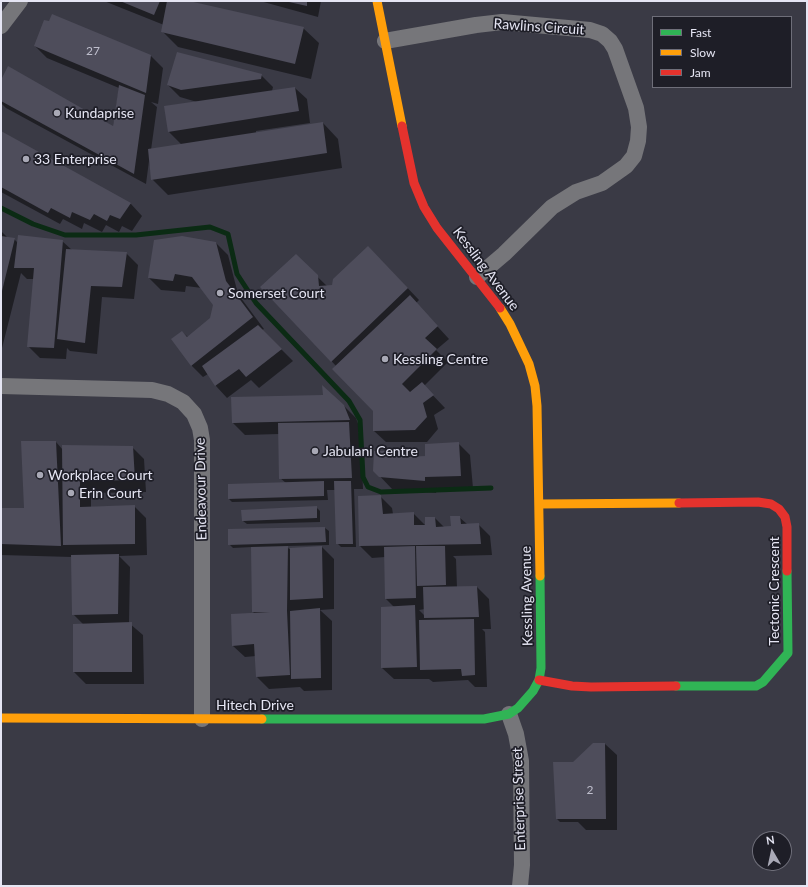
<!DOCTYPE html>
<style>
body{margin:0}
#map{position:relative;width:808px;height:887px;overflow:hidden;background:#3a3a45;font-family:Lato,sans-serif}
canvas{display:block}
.frame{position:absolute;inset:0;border:2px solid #e5e5f3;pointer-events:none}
.legend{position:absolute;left:652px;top:16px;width:140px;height:72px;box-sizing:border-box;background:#1e1e27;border:1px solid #6e6e79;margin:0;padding:5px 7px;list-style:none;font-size:12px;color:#e5e5f3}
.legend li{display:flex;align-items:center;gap:8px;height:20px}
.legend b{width:20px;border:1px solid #6e6e79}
.north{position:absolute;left:752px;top:831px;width:40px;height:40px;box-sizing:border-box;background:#1e1e27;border:1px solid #6e6e79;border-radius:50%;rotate:351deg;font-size:11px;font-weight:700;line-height:16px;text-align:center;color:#e5e5f3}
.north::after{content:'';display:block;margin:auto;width:14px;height:18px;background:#a9a9b6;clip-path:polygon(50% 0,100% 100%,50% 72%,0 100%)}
</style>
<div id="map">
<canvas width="808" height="887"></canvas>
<div class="frame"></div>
<ul class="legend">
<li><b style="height:5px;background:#30b455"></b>Fast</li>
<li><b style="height:5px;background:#ff9f0a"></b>Slow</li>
<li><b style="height:5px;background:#e5322d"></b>Jam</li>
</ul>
<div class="north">N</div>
</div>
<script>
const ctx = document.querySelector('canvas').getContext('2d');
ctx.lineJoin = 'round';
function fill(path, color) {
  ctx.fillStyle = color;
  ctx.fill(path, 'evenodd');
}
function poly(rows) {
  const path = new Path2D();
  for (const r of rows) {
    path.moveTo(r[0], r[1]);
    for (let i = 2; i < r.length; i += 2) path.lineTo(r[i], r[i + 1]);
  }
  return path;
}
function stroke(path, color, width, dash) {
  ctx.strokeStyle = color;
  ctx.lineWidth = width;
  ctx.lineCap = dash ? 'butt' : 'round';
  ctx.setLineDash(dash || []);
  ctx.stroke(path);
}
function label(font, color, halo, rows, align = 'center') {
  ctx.font = font + ' Lato,sans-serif';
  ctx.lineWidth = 3.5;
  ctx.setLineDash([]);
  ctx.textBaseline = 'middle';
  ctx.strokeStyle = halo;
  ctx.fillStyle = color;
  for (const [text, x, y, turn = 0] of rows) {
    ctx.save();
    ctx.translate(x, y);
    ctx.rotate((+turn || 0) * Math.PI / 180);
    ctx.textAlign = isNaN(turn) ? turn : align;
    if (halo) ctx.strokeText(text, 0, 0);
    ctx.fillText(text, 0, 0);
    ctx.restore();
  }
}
fill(poly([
 [104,1,184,1,303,28,319,43,311,79,178,47,162,31,164,25],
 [260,1,321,1,318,17],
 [53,16,151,56,163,68,158,104,151,102,157,107,151,150,182,145,169,132,197,102,180,97,168,85,261,75,273,87,272,91,295,88,307,99,310,123,256,131,256,133,323,123,338,139,342,168,168,195,152,179,149,161,146,184,6,108,1,103,1,82,113,127,119,88,47,58,35,46],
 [1,132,131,204,142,216,132,231,122,226,119,232,106,225,102,232,84,223,82,229,63,219,60,224,1,192],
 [1,231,8,238,14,239,18,243,62,241,72,250,126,253,138,265,134,299,102,297,97,354,70,351,67,348,66,359,40,358,28,346,34,279,27,279,21,273,1,352],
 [216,243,228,255,238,294,264,329,262,330,293,361,259,388,251,380,227,398,216,386,208,374,203,377,191,365,182,332,188,337,211,319,214,304,202,288,186,286,185,292,161,290,149,278],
 [296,256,328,287,333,286,380,259,419,300,416,303,449,339,436,350,448,362,424,386,445,408,434,415,438,429,427,442,386,442,374,431,374,410,336,366,262,287],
 [344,406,356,418,361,432,358,432,361,435,363,489,354,489,356,547,341,547,337,543,335,490,327,490,328,500,232,502,229,499,286,483,280,478,279,434,245,435,233,423],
 [56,442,63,450,132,447,144,459,146,492,91,493,91,507,134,506,146,518,147,555,119,556,130,567,129,623,143,635,144,684,86,684,74,672,74,625,83,624,73,614,72,557,1,555,1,509,25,509],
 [458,443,470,455,473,488,437,488,436,493,392,489,374,470,406,452,412,458,426,457],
 [380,496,392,508,393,514,413,513,426,526,435,518,444,527,452,527,459,517,467,524,478,524,490,536,492,555,453,556,456,559,457,588,477,587,489,599,491,629,482,629,485,632,487,687,475,687,468,680,433,682,429,679,394,679,382,668,394,607,386,599,385,557,372,558,360,546],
 [425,609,425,616,419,610],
 [316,507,320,511,320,522,247,524,243,521],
 [325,528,329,531,329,545,287,546,289,549,322,547,334,559,334,609,320,610,332,621,332,690,304,691,300,687,269,689,257,677,256,656,245,657,233,646,255,614,253,612,252,547,233,548,229,544],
 [593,744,605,744,617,755,617,830,586,830,578,822,560,822,557,819,554,763,573,763]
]), '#0007');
stroke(poly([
 [1,208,33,224,65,235,136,235,210,227,228,234,237,274,256,303,349,401,360,420,363,477,368,487,381,492,491,488]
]), '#0b2b14', 5);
fill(poly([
 [120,1,160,1,154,15],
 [167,1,189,1,304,27,295,64,161,32],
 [290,1,307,1,307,6,289,2],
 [52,14,151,55,146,93,34,46,44,20,49,21],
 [177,52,262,74,261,79,181,90,167,85],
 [8,66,113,126,119,85,145,95,134,174,1,101,1,80],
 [295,87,299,111,168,132,164,106],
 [323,122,327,153,151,180,148,149],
 [1,131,131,203,120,219,110,215,107,221,94,214,90,220,72,212,70,218,51,208,48,213,1,187],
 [18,235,63,240,54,348,27,347,34,268,14,268],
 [1,236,15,238,2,291,1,291],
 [182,236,216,242,226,281,253,317,191,366,171,339,182,331,187,337,210,318,213,305,192,277,175,274,173,281,148,278,154,240],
 [368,246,408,288,331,362,260,287,296,254,318,275,319,286,332,285,333,279],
 [66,249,127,252,122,287,91,286,85,343,57,339],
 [410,295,438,326,425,338,437,349,402,384,410,392,422,382,434,395,423,403,427,417,415,430,373,431,373,411,332,369],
 [258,325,282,349,246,377,239,369,215,386,202,366],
 [322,385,344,405,350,420,232,423,231,397,323,395],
 [349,422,352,478,279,479,278,423],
 [21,441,56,441,61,546,1,544,1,508,24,508],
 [459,442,461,476,425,477,425,481,379,477,373,471,374,451,407,451,407,457,425,456,425,444],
 [62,445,133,446,135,480,80,481,80,507,135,505,135,544,63,545],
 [324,481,324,496,228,499,228,484],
 [334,481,351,481,353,544,336,544],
 [381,495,383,514,414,512,414,525,425,525,425,517,435,517,436,527,451,526,450,516,460,516,461,524,479,523,481,544,359,546,358,496],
 [317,506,317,518,242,521,241,510],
 [325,527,326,542,228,545,228,529],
 [288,546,287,611,290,675,256,677,254,644,232,646,231,614,270,612,252,612,251,547],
 [322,546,323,598,290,600,290,548],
 [415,546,416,598,385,599,384,547],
 [416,546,445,546,446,585,417,586],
 [119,554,118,614,72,615,71,555],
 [477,586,479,617,424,618,423,587],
 [415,605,417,667,381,668,381,607],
 [320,608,321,678,291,679,290,611],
 [474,619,475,675,462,676,461,669,420,670,419,620],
 [132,622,132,672,73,672,73,624],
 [593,743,605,743,606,819,556,819,553,762,573,762]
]), '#4e4d5b');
stroke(poly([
 [1,26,20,1],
 [385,41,476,25,502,22,590,30,602,34,610,41,615,49,636,108,639,127,638,141,634,156,626,166,602,183,576,192,552,207,504,254,477,277],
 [1,386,152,390,168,394,183,402,194,414,200,428,202,440,202,719],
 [509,714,516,734,521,761,522,865,520,886]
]), '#76767a', 16);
stroke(poly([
 [676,686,756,686,763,682,788,653,787,571],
 [262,719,484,719,509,714,518,708,533,691,539,680,541,668,540,576]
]), '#30b455', 9);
stroke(poly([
 [377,1,402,126],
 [500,308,510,324,529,364,535,386,537,406,540,576],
 [540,504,679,503],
 [1,718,262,719]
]), '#ff9f0a', 9);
stroke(poly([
 [402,126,414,183,424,207,437,228,500,308],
 [679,503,758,502,771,504,779,509,785,517,787,527,787,571],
 [539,680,572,686,591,687,676,686]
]), '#e5322d', 9);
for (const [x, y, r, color] of [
 [57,113,4,"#a9a9b6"],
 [26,159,4,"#a9a9b6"],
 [220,293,4,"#a9a9b6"],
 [385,359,4,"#a9a9b6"],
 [315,451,4,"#a9a9b6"],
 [40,475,4,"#a9a9b6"],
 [71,493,4,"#a9a9b6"]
]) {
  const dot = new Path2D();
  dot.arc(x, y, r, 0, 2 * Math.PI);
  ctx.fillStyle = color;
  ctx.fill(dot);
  stroke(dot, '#1e1e27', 1.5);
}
label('12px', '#bfbfcd', null, [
 ["27",93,51],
 ["2",590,790]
]);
label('14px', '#e5e5f3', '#1e1e27', [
 ["Rawlins Circuit",539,27,4],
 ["Kessling Avenue",486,269,53],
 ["Endeavour Drive",201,489,-91],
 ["Tectonic Crescent",774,591,-90],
 ["Kessling Avenue",527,596,-91],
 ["Hitech Drive",255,705],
 ["Enterprise Street",519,799,-92]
]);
label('14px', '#e5e5f3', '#1e1e27', [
 ["Kundaprise",65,113],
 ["33 Enterprise",34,159],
 ["Somerset Court",228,293],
 ["Kessling Centre",393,359],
 ["Jabulani Centre",323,451],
 ["Workplace Court",48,475],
 ["Erin Court",79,493]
], 'left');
</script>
